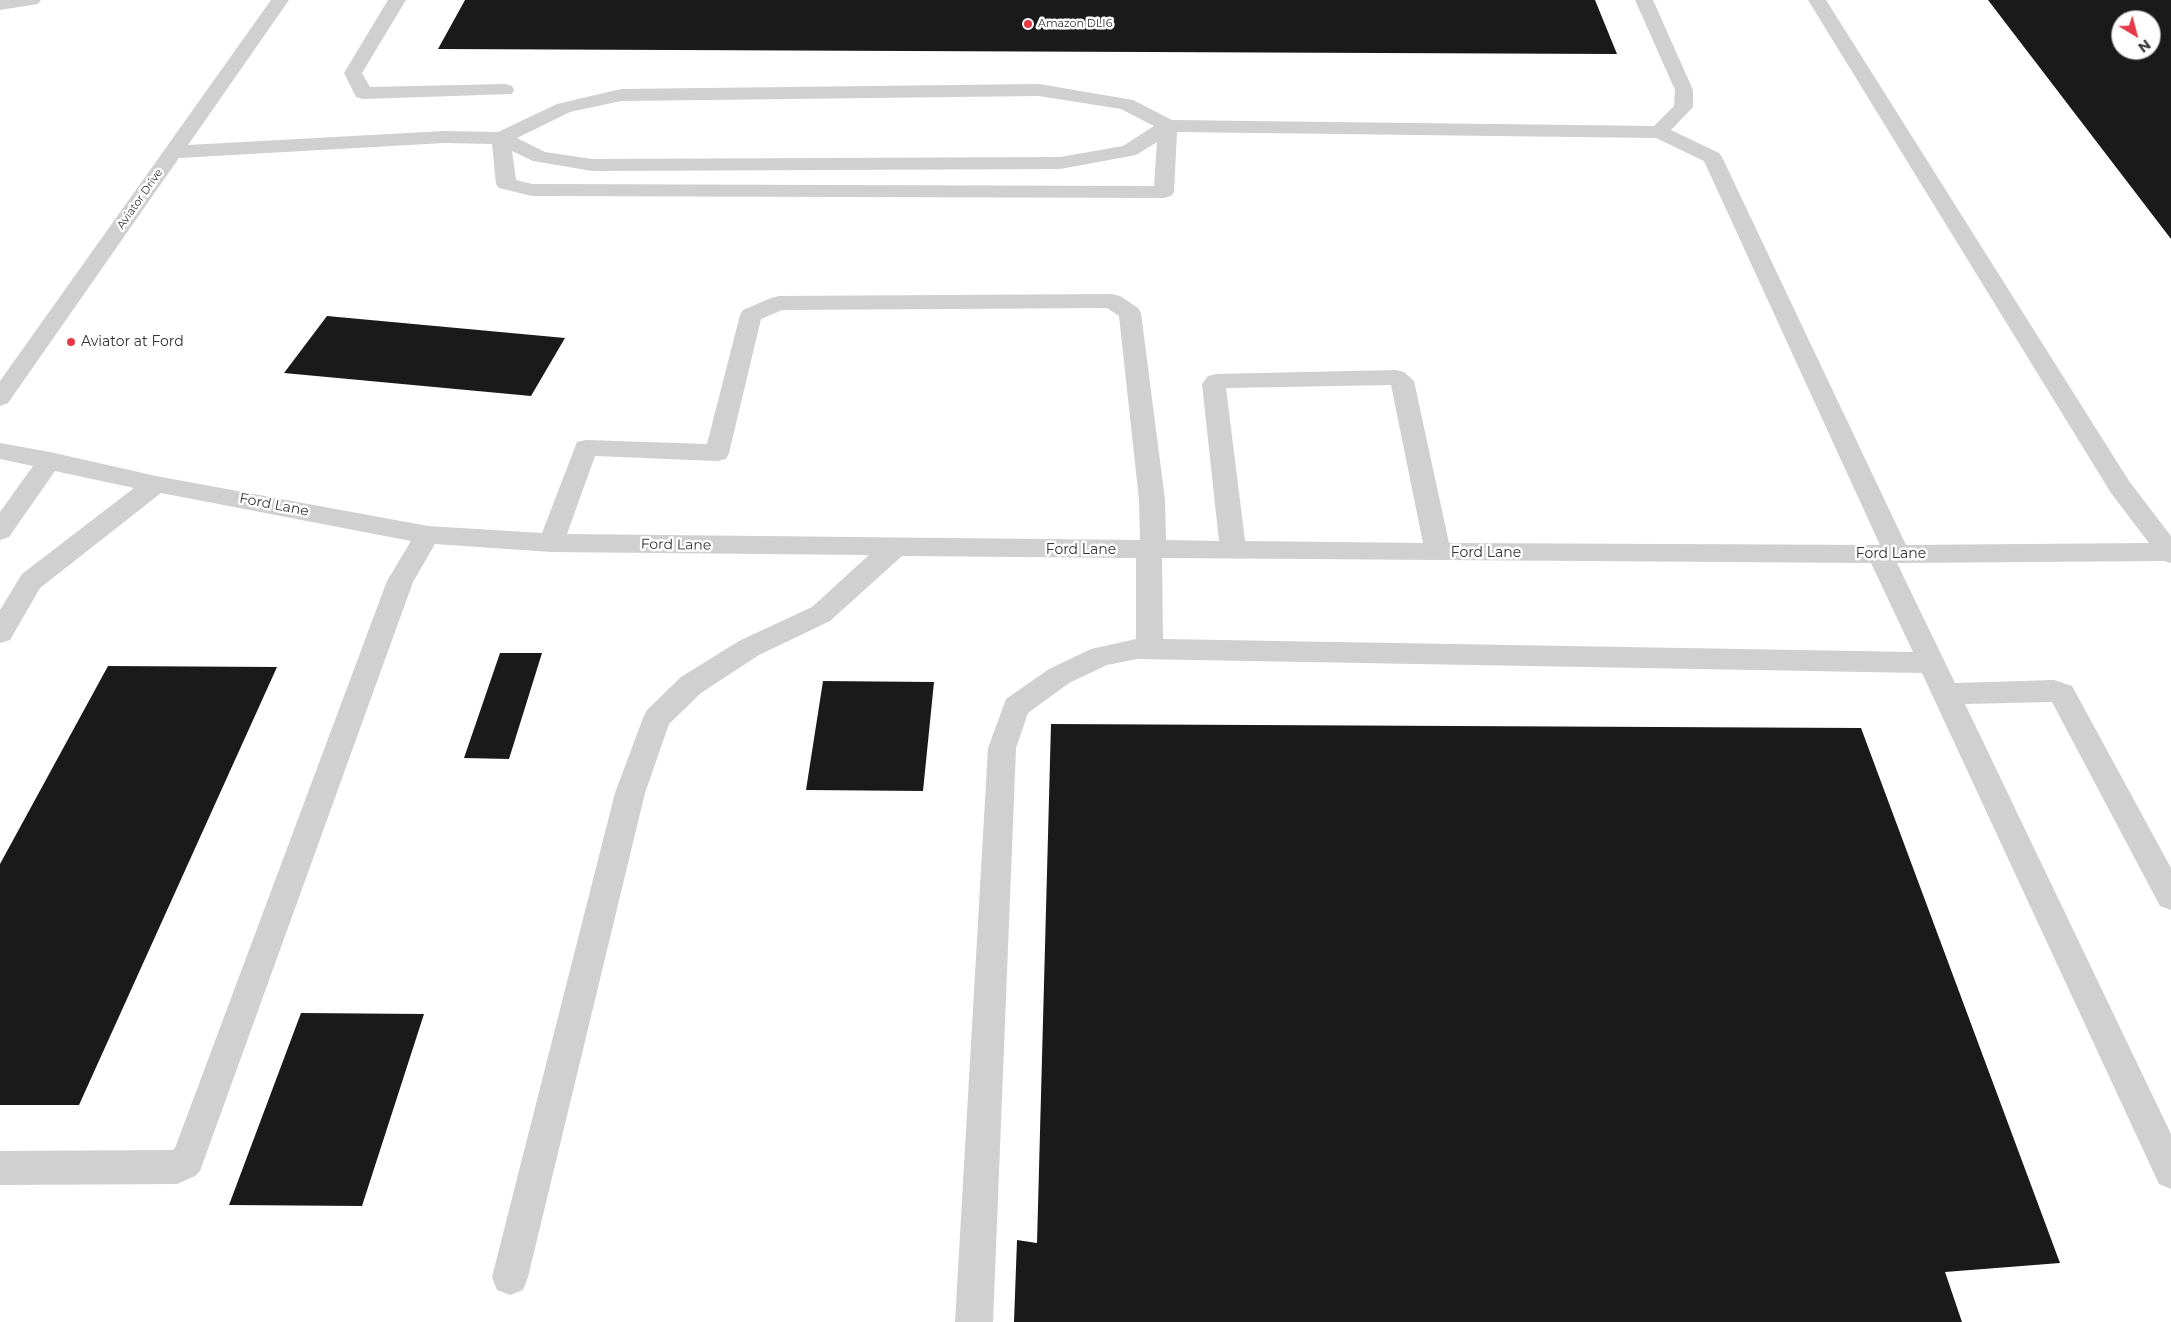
<!DOCTYPE html>
<style>
body{margin:0}
#map{position:relative;width:2171px;height:1322px;overflow:hidden;background:#fff;font-family:Montserrat,sans-serif}
canvas{display:block}
.north{position:absolute;left:2111px;top:10px;width:50px;height:50px;box-sizing:border-box;background:#fff;border:1px solid #adadad;border-radius:50%;rotate:143deg;font-size:14px;font-weight:700;line-height:20px;text-align:center;color:#333}
.north::after{content:'';display:block;margin:auto;width:18px;height:22px;background:#e63946;clip-path:polygon(50% 0,100% 100%,50% 72%,0 100%)}
</style>
<div id="map">
<canvas width="2171" height="1322"></canvas>
<div class="north">N</div>
</div>
<script>
const ctx = document.querySelector('canvas').getContext('2d');
ctx.lineJoin = 'round';
function fill(path, color) {
  ctx.fillStyle = color;
  ctx.fill(path, 'evenodd');
}
function poly(rows) {
  const path = new Path2D();
  for (const r of rows) {
    path.moveTo(r[0], r[1]);
    for (let i = 2; i < r.length; i += 2) path.lineTo(r[i], r[i + 1]);
  }
  return path;
}
function stroke(path, color, width, dash) {
  ctx.strokeStyle = color;
  ctx.lineWidth = width;
  ctx.lineCap = dash ? 'butt' : 'round';
  ctx.setLineDash(dash || []);
  ctx.stroke(path);
}
function label(font, color, halo, rows, align = 'center') {
  ctx.font = font + ' Montserrat,sans-serif';
  ctx.lineWidth = 5;
  ctx.setLineDash([]);
  ctx.textBaseline = 'middle';
  ctx.strokeStyle = halo;
  ctx.fillStyle = color;
  for (const [text, x, y, turn = 0] of rows) {
    ctx.save();
    ctx.translate(x, y);
    ctx.rotate((+turn || 0) * Math.PI / 180);
    ctx.textAlign = isNaN(turn) ? turn : align;
    if (halo) ctx.strokeText(text, 0, 0);
    ctx.fillText(text, 0, 0);
    ctx.restore();
  }
}
fill(poly([
 [465,0,1595,0,1617,54,438,49],
 [1988,0,2171,0,2171,239],
 [2121,20,2151,20,2151,50,2121,50],
 [327,316,565,338,531,396,284,373],
 [500,653,542,653,509,759,464,758],
 [108,666,277,667,79,1105,0,1105,0,864],
 [823,681,934,682,923,791,806,790],
 [1051,724,1861,728,2060,1263,1945,1272,1962,1322,1014,1322,1017,1240,1037,1243],
 [301,1013,424,1014,362,1206,229,1205]
]), '#1a1a1a');
fill(poly([
 [0,0,41,0,38,4,0,10,0,0],
 [271,0,289,0,188,145,444,131,498,132,557,104,621,89,1039,84,1133,100,1172,120,1654,126,1674,106,1675,90,1635,0,1653,0,1693,90,1693,107,1671,130,1719,153,1722,157,1906,545,2149,543,2111,493,1808,0,1826,0,2129,481,2171,536,2171,563,2164,561,1897,563,1955,683,2054,680,2072,686,2171,868,2171,910,2160,906,2052,702,1965,704,2171,1134,2171,1189,2159,1184,1922,673,1137,659,1107,665,1069,683,1028,713,1016,748,993,1322,955,1322,988,748,1006,699,1049,669,1091,649,1136,639,1136,558,902,556,830,621,759,655,701,693,669,724,645,793,528,1277,523,1290,510,1295,497,1290,492,1277,615,793,643,718,647,710,681,677,739,641,812,607,869,555,551,552,435,544,413,582,200,1171,195,1176,177,1184,0,1185,0,1151,173,1150,175,1148,387,581,411,541,161,493,40,588,10,640,0,643,0,610,22,574,134,488,55,471,9,537,0,540,0,512,33,466,0,459,0,443,50,452,156,476,428,526,542,533,577,442,586,440,707,444,740,315,743,310,771,298,779,296,1112,294,1120,296,1138,308,1141,313,1165,500,1166,540,1219,541,1202,384,1208,376,1216,374,1396,370,1404,372,1414,381,1449,543,1880,545,1704,161,1656,138,1177,132,1174,192,1171,196,1164,198,532,196,499,188,496,184,492,144,444,143,179,158,8,403,0,406,0,381,271,0],
 [1039,96,1121,109,1154,126,1123,146,1060,157,592,159,545,152,517,138,570,112,621,101,1039,96],
 [1157,142,1154,186,532,184,516,180,512,151,533,161,592,171,1060,169,1136,155,1157,142],
 [1107,308,1119,316,1139,500,1140,540,567,534,595,456,717,461,726,459,729,453,761,319,782,310,1107,308],
 [1391,385,1423,543,1245,541,1226,388,1391,385],
 [1162,558,1871,563,1913,652,1163,639,1162,558],
 [388,0,406,0,362,73,370,87,505,84,512,86,514,90,512,94,363,99,356,97,344,73,388,0]
]), '#d0d0d0');
for (const [x, y, r, color] of [
 [1028,24,5,"#e63946"],
 [71,342,5,"#e63946"]
]) {
  const dot = new Path2D();
  dot.arc(x, y, r, 0, 2 * Math.PI);
  ctx.fillStyle = color;
  ctx.fill(dot);
  stroke(dot, '#fff', 2);
}
label('11px', '#333', '#fff', [
 ["Amazon DLI6",1038,24]
], 'left');
label('11px', '#333', '#fff', [
 ["Aviator Drive",140,199,-55]
]);
label('14px', '#333', '#fff', [
 ["Aviator at Ford",81,342]
], 'left');
label('14px', '#333', '#fff', [
 ["Ford Lane",274,505,11],
 ["Ford Lane",676,545,1],
 ["Ford Lane",1081,550],
 ["Ford Lane",1486,553],
 ["Ford Lane",1891,554]
]);
</script>
